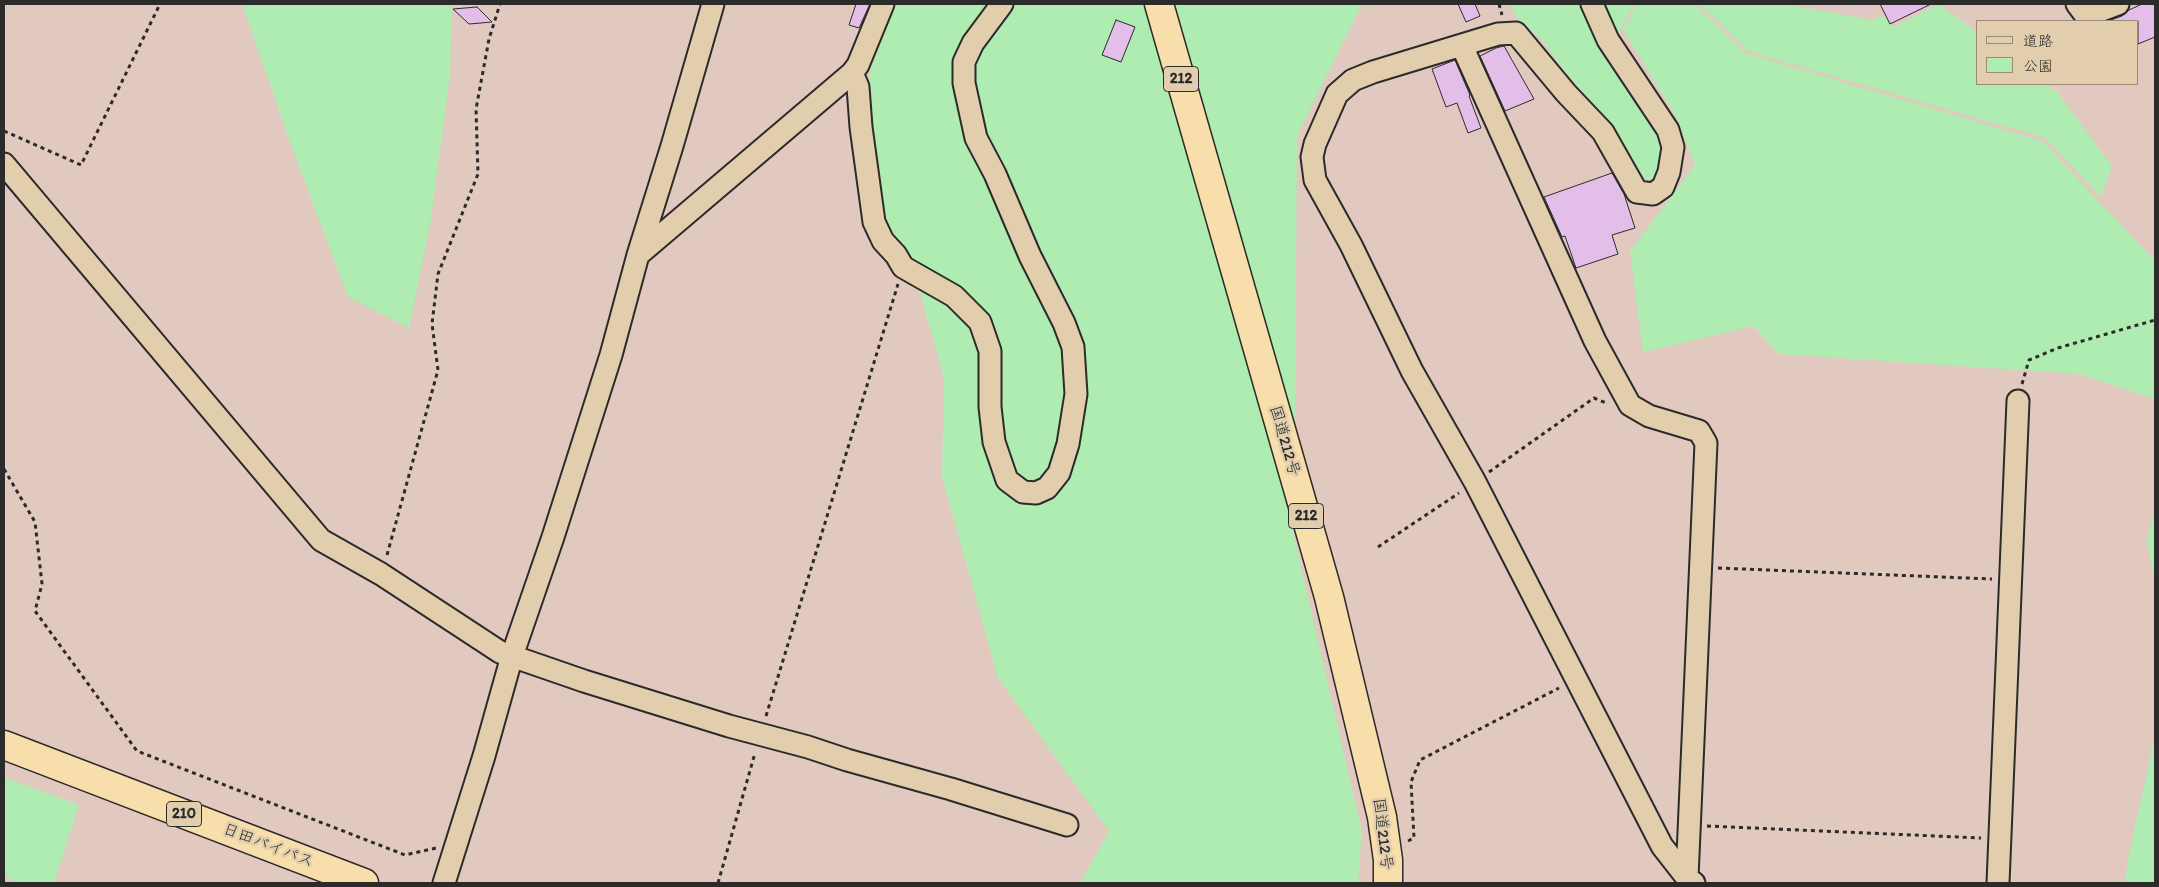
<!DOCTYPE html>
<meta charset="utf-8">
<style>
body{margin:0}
#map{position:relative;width:2159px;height:887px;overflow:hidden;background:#e2c9bf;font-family:Itim,"Klee One",sans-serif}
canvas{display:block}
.frame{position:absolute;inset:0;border:5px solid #2b2b2b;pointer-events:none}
.legend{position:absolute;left:1976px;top:20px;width:162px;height:65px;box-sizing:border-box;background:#e2cead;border:1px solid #998d79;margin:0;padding:6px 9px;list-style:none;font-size:15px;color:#2b2b2b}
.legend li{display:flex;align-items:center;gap:10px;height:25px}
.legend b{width:25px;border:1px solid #998d79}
</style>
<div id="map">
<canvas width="2159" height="887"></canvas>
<div class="frame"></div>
<ul class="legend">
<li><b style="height:6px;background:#e2cead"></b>道路</li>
<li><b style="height:14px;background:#afecb2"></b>公園</li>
</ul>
</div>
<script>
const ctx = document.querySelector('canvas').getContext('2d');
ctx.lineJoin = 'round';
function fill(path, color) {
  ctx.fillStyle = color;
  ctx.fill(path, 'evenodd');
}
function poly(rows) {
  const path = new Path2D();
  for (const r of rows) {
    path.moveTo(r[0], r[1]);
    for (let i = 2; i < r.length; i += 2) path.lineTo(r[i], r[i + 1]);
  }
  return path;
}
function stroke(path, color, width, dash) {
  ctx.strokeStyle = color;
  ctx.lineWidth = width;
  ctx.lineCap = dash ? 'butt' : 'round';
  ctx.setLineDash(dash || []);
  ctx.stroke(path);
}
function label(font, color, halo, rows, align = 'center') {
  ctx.font = font + ' Itim,"Klee One",sans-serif';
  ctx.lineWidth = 5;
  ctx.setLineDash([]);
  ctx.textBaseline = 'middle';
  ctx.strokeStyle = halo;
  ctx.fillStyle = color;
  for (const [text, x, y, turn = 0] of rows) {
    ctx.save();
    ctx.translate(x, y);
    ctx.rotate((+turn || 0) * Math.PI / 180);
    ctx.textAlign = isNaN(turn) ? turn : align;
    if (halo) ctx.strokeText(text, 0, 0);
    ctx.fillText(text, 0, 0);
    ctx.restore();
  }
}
fill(poly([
 [1803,4,1878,4,1871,15]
]), '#e2c6cb');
fill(poly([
 [242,4,452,4,450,75,431,219,409,328,348,297,295,156],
 [885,4,1362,4,1297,136,1294,537,1362,832,1358,883,1080,883,1109,831,998,678,942,477,944,378,910,258,879,210,871,133,868,83],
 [1511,4,1586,4,1658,123,1662,173,1653,180,1643,178,1631,163,1609,121,1565,72,1541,39,1516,18],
 [1600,4,1634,4,1617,36],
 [1637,4,1695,4,1745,53,2042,141,2155,261,2155,399,2080,374,1779,354,1753,326,1643,352,1630,251,1695,165,1676,116,1623,30],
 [1700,4,1785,4,1872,20,1882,15,1893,27,1939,4,1978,33,1978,84,2046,84,2058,93,2112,166,2101,197,2045,138,1747,51],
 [2155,509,2155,584,2147,540],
 [2155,727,2155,883,2125,883,2128,858,2152,751],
 [4,777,79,805,54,883,15,883,4,873]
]), '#afecb2');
const building = poly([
 [856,4,870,4,859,28,849,25,856,4],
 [1458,4,1475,4,1480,16,1466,22,1458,4],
 [1880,4,1931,4,1890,24,1880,4],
 [2142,4,2155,4,2155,37,2138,44,2138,21,2108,21,2122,16,2129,10,2142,4],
 [477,7,492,22,469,24,453,9,477,7],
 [1116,20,1135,27,1121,62,1102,55,1116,20],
 [1504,46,1534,99,1505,111,1480,56,1496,48,1504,46],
 [1455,60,1470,95,1469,96,1481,128,1468,133,1457,103,1446,107,1432,69,1455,60],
 [1612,173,1624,194,1635,228,1612,235,1618,254,1576,268,1565,236,1562,237,1544,197,1612,173]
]);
fill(building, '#e3bee8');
stroke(building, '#2b2b2b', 1);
const street = poly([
 [1592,4,1608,40,1668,130,1673,147,1669,172,1663,187,1653,194,1637,192,1603,132,1566,93,1516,33,1498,34,1373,72,1353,80,1337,94,1315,144,1312,157,1315,180,1351,245,1412,371,1475,482,1662,846,1687,878,1694,883],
 [2077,4,2086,16,2118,4],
 [1462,46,1595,341,1630,405,1649,416,1699,431,1706,443,1687,878],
 [852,73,858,87,861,127,874,222,883,241,896,255,903,267,954,296,980,322,990,351,990,407,994,442,1007,480,1023,492,1036,493,1047,488,1059,473,1068,444,1076,394,1073,347,1064,323,1030,256,995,174,976,138,964,83,964,62,973,43,1002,4],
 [4,164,321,540,381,574,500,652,584,681,729,726,808,747,847,760,951,789,1067,825],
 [638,255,852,73,858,65,883,4],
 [444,883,484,756,512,656,553,537,611,355,638,255,672,146,713,4],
 [1998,883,2018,401]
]);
const highway = poly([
 [1159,4,1329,597,1382,817,1388,860,1388,883],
 [4,745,364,883]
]);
stroke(street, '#2b2b2b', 25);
stroke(highway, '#2b2b2b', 31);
stroke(poly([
 [1499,4,1502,15],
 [4,131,81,165,160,4],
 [2022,384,2029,360,2058,348,2155,320],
 [4,469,35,522,42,584,35,611,137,751,405,855,436,848],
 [1489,472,1594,398,1606,403],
 [1378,547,1459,493],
 [387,555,438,370,432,324,438,274,478,174,476,109,489,39,500,4],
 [1718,568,1992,579],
 [766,716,898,284],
 [1707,826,1981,838],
 [1408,841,1414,838,1411,782,1420,760,1559,688],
 [718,883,755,753]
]), '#2b2b2b', 3, [4, 4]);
stroke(street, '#e2cead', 21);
stroke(highway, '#f8deab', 28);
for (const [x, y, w] of [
 [1181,79,35],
 [1306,516,35],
 [184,814,35]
]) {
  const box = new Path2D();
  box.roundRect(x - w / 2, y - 12.5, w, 25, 4);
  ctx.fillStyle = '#e2cead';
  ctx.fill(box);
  stroke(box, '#2b2b2b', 1);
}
label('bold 15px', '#2b2b2b', null, [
 ["212",1181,79],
 ["212",1306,516],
 ["210",184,814]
]);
label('16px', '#2b2b2b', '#e2cead', [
 ["国道212号",1284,441,74],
 ["国道212号",1382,834,83],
 ["日田バイパス",268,846,21]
]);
</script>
